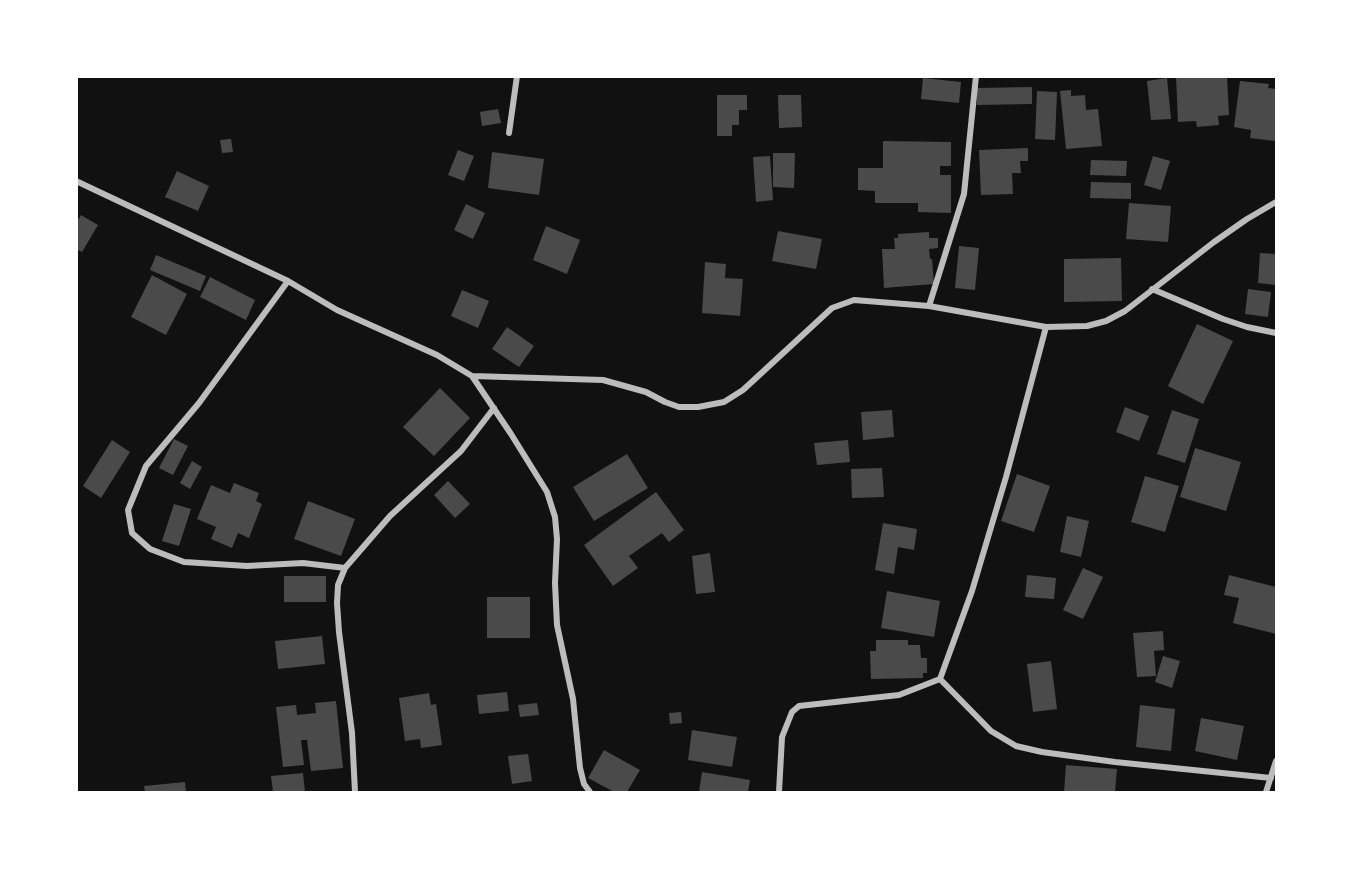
<!DOCTYPE html>
<style>
body{margin:0}
#map{position:relative;width:1353px;height:869px;overflow:hidden;background:#111;font-family:Georgia,serif}
canvas{display:block}
.frame{position:absolute;inset:0;border:78px solid #fff;pointer-events:none}
</style>
<div id="map">
<canvas width="1353" height="869"></canvas>
<div class="frame"></div>
</div>
<script>
const ctx = document.querySelector('canvas').getContext('2d');
ctx.lineJoin = 'round';
function fill(path, color) {
  ctx.fillStyle = color;
  ctx.fill(path, 'evenodd');
}
function poly(rows) {
  const path = new Path2D();
  for (const r of rows) {
    path.moveTo(r[0], r[1]);
    for (let i = 2; i < r.length; i += 2) path.lineTo(r[i], r[i + 1]);
  }
  return path;
}
function stroke(path, color, width, dash) {
  ctx.strokeStyle = color;
  ctx.lineWidth = width;
  ctx.lineCap = dash ? 'butt' : 'round';
  ctx.setLineDash(dash || []);
  ctx.stroke(path);
}
fill(poly([
 [1176,76,1227,76,1229,115,1218,116,1219,125,1197,127,1196,121,1178,122],
 [923,78,961,82,959,103,921,99],
 [1167,78,1171,119,1151,120,1147,81],
 [1240,81,1269,84,1268,88,1276,89,1275,141,1250,138,1251,130,1234,127],
 [1032,87,1032,104,977,105,977,88],
 [1071,90,1071,96,1085,95,1086,110,1098,109,1102,146,1066,149,1060,91],
 [1037,91,1057,92,1055,140,1035,139],
 [717,95,747,95,747,110,739,110,739,125,732,125,732,136,717,136],
 [778,95,801,95,802,127,779,128],
 [498,109,501,123,482,126,480,112],
 [231,139,233,152,222,153,220,140],
 [883,141,951,142,951,166,940,166,940,175,951,175,951,213,918,212,918,203,875,203,875,191,858,190,858,168,883,168],
 [1028,148,1028,161,1020,161,1021,173,1012,173,1013,194,981,195,979,150],
 [458,150,474,156,464,181,448,175],
 [492,152,544,159,539,195,488,188],
 [773,153,795,153,794,188,773,187],
 [770,156,773,200,756,202,753,157],
 [1153,156,1170,161,1161,190,1144,185],
 [1091,160,1127,161,1126,176,1090,175],
 [177,171,209,186,198,211,165,197],
 [1091,182,1131,183,1131,199,1090,198],
 [1129,203,1171,206,1168,242,1126,239],
 [466,204,485,213,473,239,454,230],
 [81,215,98,225,82,252,76,249,76,223],
 [546,226,580,240,567,274,533,260],
 [778,231,822,239,816,269,772,261],
 [929,232,929,238,938,238,938,248,929,249,930,259,932,259,934,284,884,288,882,249,895,249,894,238,898,238,898,234],
 [959,246,979,248,975,290,955,288],
 [1260,253,1276,254,1276,285,1258,283],
 [156,255,206,276,200,291,150,270],
 [1121,258,1122,301,1064,302,1064,259],
 [705,262,726,264,725,278,743,279,740,316,702,313],
 [152,275,187,294,166,335,131,317],
 [210,277,255,300,246,320,200,297],
 [1248,289,1271,292,1268,317,1245,314],
 [462,290,489,301,478,328,451,316],
 [1197,324,1233,341,1203,404,1168,386],
 [507,327,534,346,519,367,492,349],
 [440,388,470,418,434,456,403,427],
 [1125,407,1149,416,1139,441,1116,432],
 [892,410,894,437,863,440,861,412],
 [1172,410,1199,419,1185,463,1157,454],
 [174,439,188,446,173,475,159,468],
 [112,440,130,452,101,498,83,486],
 [848,440,850,462,817,465,814,443],
 [1195,448,1241,462,1226,511,1180,497],
 [627,454,648,488,594,521,573,487],
 [192,461,202,467,190,489,180,483],
 [882,468,884,497,852,498,851,469],
 [1017,474,1050,486,1034,532,1001,521],
 [1145,476,1179,486,1165,532,1131,522],
 [448,481,470,504,455,518,434,495],
 [234,483,259,493,256,501,262,504,249,538,238,533,232,548,211,539,216,527,197,519,211,485,230,493],
 [656,492,684,530,669,542,662,533,629,556,638,568,613,586,584,545],
 [308,501,355,519,341,556,294,539],
 [174,504,191,509,179,546,162,541],
 [1067,516,1089,521,1081,557,1060,552],
 [883,523,917,529,914,550,898,547,894,574,875,570],
 [710,553,715,592,696,594,692,556],
 [1083,568,1103,577,1083,619,1063,610],
 [1027,575,1056,578,1054,599,1025,597],
 [1229,575,1276,587,1276,634,1233,623,1239,598,1224,595],
 [284,576,326,576,326,602,284,602],
 [887,591,940,601,934,637,881,628],
 [487,597,530,597,530,638,487,638],
 [1163,631,1164,650,1154,651,1156,676,1137,677,1133,633],
 [322,636,325,664,278,669,275,641],
 [876,640,908,640,908,645,920,645,921,658,927,658,927,673,923,673,923,678,871,679,870,651,876,651],
 [1163,656,1180,661,1172,688,1155,682],
 [1051,661,1057,709,1033,712,1027,664],
 [507,692,509,711,479,714,477,695],
 [429,693,431,705,436,704,442,745,421,748,420,739,405,741,399,698],
 [336,701,343,768,311,771,307,740,301,740,304,765,283,767,276,707,296,705,297,715,316,713,315,703],
 [537,703,539,715,520,717,518,705],
 [1140,705,1175,709,1171,751,1136,747],
 [681,712,682,723,670,724,669,713],
 [1201,718,1244,726,1237,760,1195,751],
 [692,730,737,737,732,767,688,760],
 [604,750,640,770,627,792,614,792,588,778],
 [528,754,532,781,512,784,508,756],
 [1066,765,1117,769,1115,792,1064,792],
 [702,772,750,780,748,792,699,792],
 [303,773,305,792,273,792,271,776],
 [185,782,186,792,145,792,144,786]
]), '#4a4a4a');
stroke(poly([
 [509,133,517,76],
 [76,181,288,281,337,310,437,355,472,376,511,434,547,492,555,517,557,539,555,583,557,625,573,699,580,768,584,784,590,792],
 [288,281,199,403,146,466,128,510,132,533,150,549,184,562,247,566,303,563,345,568],
 [1152,289,1223,319,1247,327,1276,333],
 [929,306,964,194,976,76],
 [472,376,603,380,646,392,665,402,679,407,698,407,724,402,743,390,832,308,854,300,929,306,1046,327,1087,326,1106,321,1125,311,1214,242,1247,219,1276,202],
 [940,679,991,731,1016,746,1042,752,1115,762,1271,778],
 [355,792,352,733,339,632,337,603,338,585,345,568,390,516,461,451,494,408],
 [779,792,782,737,792,712,799,706,899,695,940,679,972,591,1006,477,1046,327],
 [1266,792,1276,761]
]), '#bcbcbc', 6);
</script>
